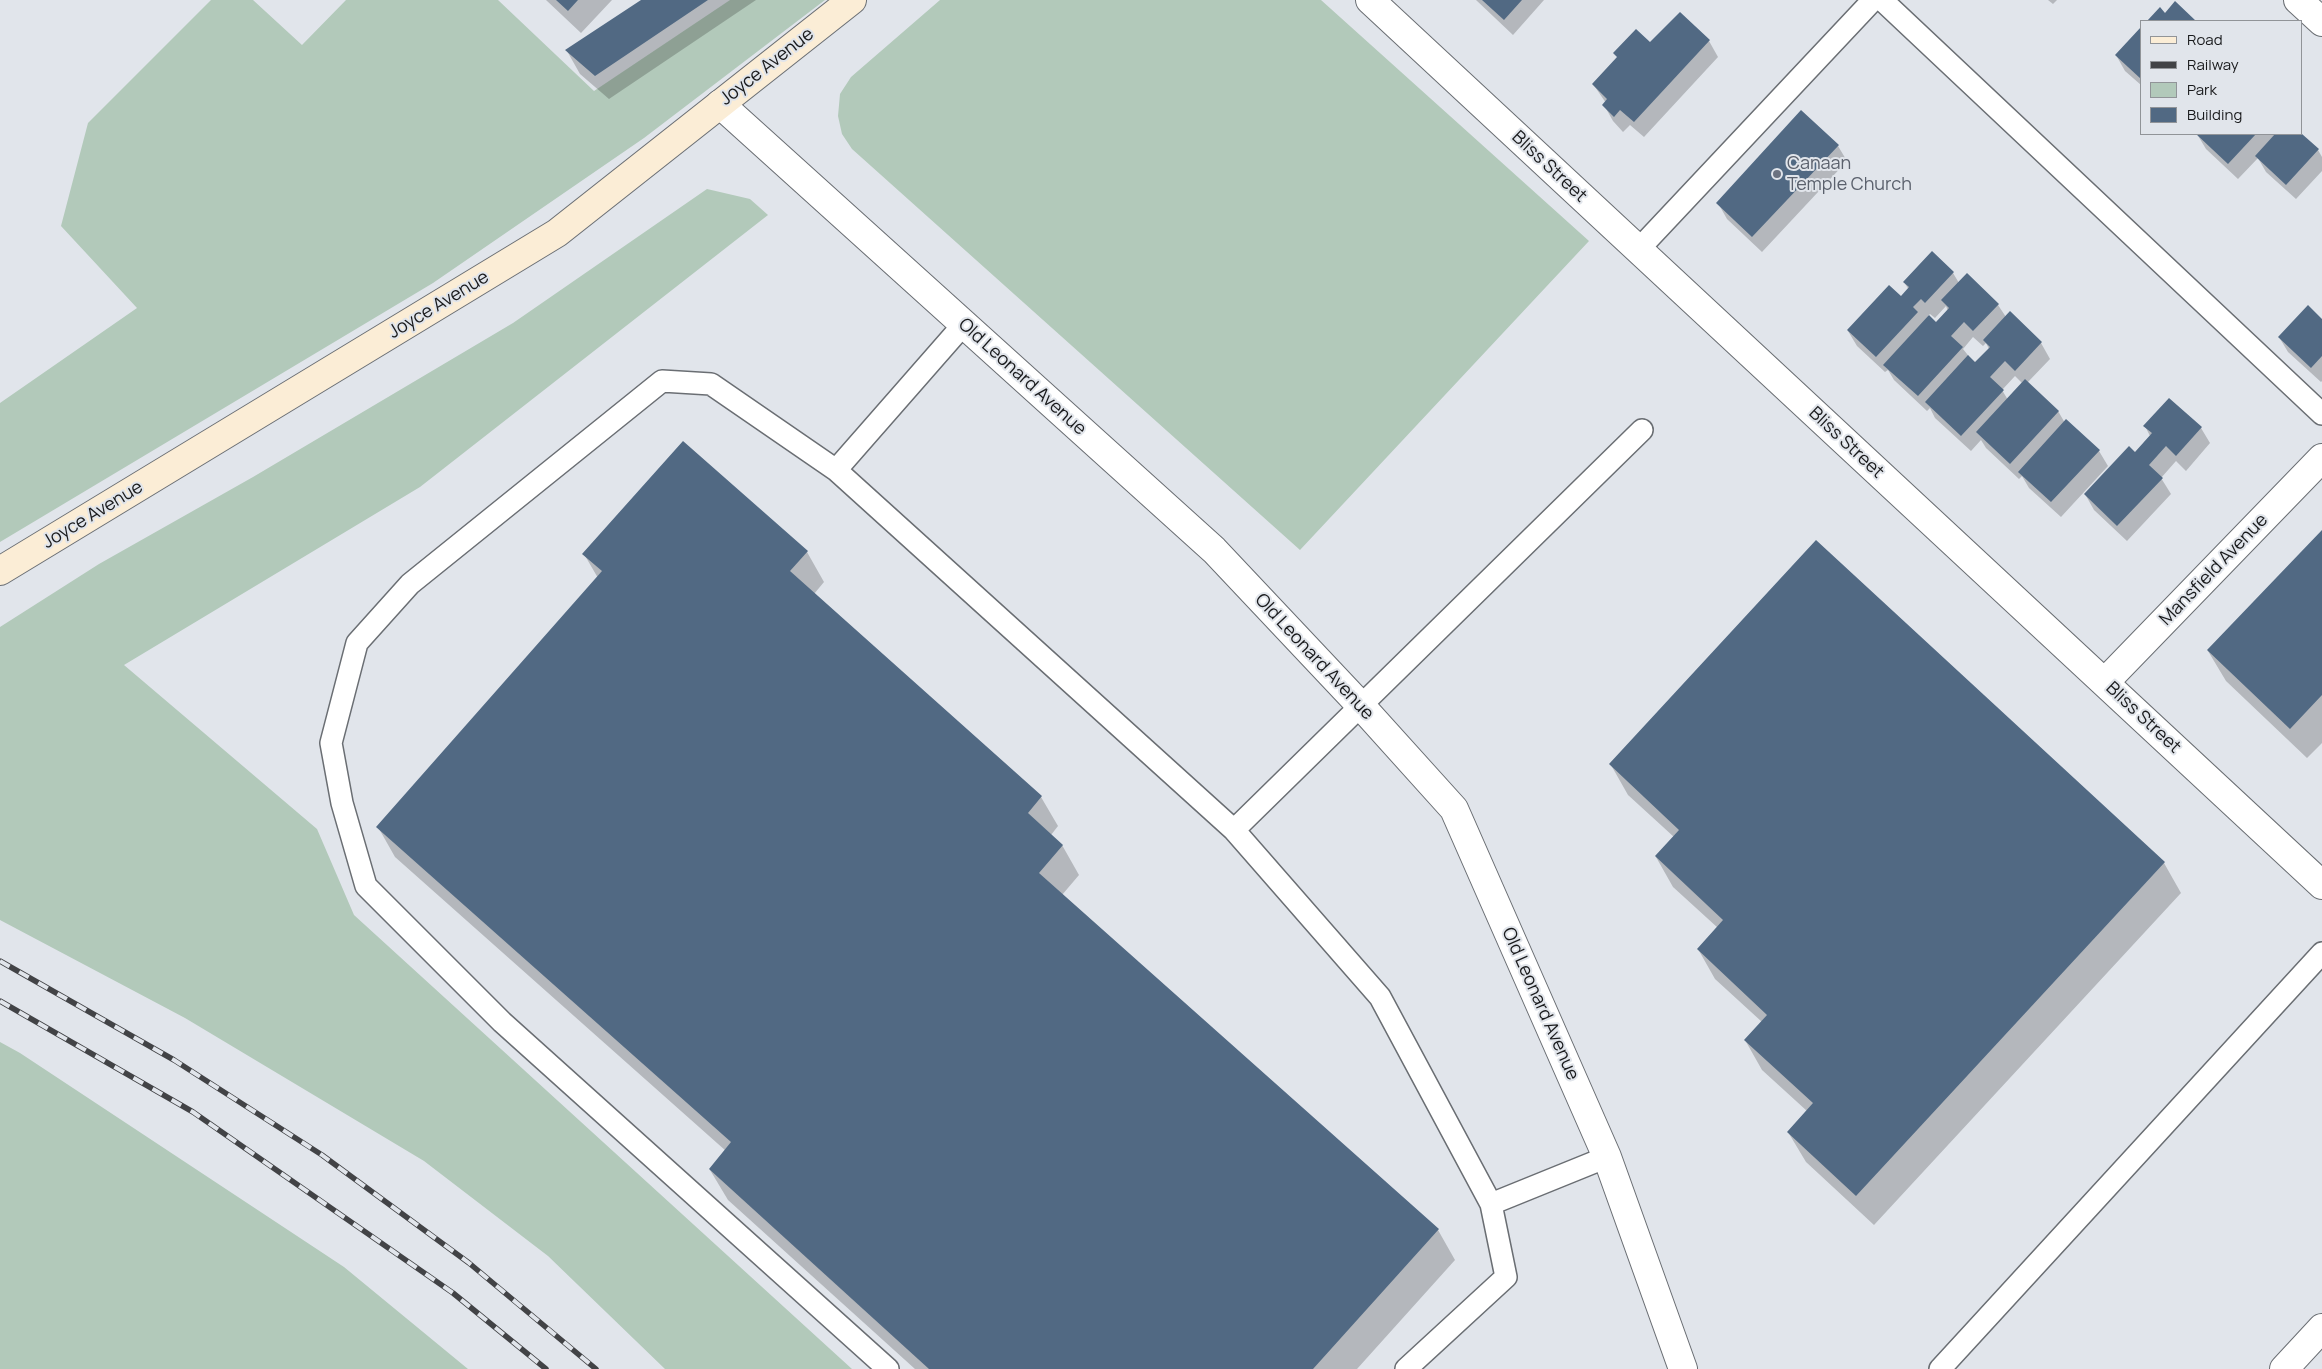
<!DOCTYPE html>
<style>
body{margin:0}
#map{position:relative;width:2322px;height:1369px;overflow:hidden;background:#e1e5eb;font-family:Manrope,sans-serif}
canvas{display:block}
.legend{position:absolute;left:2140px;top:20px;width:162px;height:115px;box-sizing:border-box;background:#e1e5eb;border:1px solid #919498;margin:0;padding:6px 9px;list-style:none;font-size:15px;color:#191a1c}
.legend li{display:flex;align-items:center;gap:10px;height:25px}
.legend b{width:25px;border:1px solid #919498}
</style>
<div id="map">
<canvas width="2322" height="1369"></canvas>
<ul class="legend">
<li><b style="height:6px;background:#fbedd6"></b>Road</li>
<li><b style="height:6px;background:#424346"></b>Railway</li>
<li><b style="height:14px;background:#b2c9ba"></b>Park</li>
<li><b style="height:14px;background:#516983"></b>Building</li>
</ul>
</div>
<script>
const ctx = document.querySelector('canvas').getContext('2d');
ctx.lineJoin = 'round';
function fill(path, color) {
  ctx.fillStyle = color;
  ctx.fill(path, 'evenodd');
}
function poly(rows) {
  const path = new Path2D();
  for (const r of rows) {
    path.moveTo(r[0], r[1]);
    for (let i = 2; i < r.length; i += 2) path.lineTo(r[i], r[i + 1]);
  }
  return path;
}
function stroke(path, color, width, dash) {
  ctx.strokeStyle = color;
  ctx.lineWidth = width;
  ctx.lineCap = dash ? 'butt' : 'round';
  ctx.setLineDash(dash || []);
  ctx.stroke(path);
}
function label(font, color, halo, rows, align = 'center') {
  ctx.font = font + ' Manrope,sans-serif';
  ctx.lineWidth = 4;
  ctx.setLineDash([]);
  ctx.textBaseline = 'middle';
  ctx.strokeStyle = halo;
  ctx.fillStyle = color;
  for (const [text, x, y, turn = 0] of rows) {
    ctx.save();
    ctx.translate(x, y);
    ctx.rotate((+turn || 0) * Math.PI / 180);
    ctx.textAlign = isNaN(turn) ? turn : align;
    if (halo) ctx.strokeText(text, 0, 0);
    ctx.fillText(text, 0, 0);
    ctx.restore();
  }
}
fill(poly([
 [211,0,253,0,302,45,346,0,498,0,594,91,730,0,825,0,644,138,433,283,0,542,0,403,137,308,61,226,88,123],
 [940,0,1321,0,1589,241,1300,550,852,149,842,134,838,116,840,94,851,77],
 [707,189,750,199,768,215,420,487,124,665,317,829,354,915,852,1369,665,1369,548,1256,424,1161,185,1018,0,920,0,627,99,564,253,477,513,323],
 [0,1042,20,1053,344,1267,468,1369,0,1369]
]), '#b2c9ba');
fill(poly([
 [546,0,612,0,581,33],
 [643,0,756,0,609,99,580,74,567,51],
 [1476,0,1544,0,1513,35],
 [2048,0,2057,0,2053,4],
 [2141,29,2141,85,2125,71,2116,55],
 [1709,41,1718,57,1644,137,1630,125,1623,132,1613,121,1604,105,1606,103,1593,84],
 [2197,134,2300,134,2318,150,2322,157,2322,171,2296,199,2266,172,2258,158,2238,179,2206,149],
 [1838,146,1847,161,1762,252,1727,219,1718,203],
 [1953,273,1959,283,1998,305,2006,317,2041,343,2050,359,2027,383,2058,411,2065,423,2099,451,2108,466,2061,517,2029,488,2022,476,2019,479,1986,448,1981,440,1971,451,1935,418,1930,408,1927,411,1894,380,1888,370,1885,372,1857,346,1848,331,1901,298,1909,290,1904,282],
 [1946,306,1948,311,1936,324,1928,316,1930,314,1935,318],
 [1973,337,1983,346,1986,343,1989,349,1975,364,1963,349],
 [2015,376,2023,384,2008,400,2002,390],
 [2322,320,2322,381,2321,382,2288,352,2279,337],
 [2145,426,2201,428,2210,443,2186,471,2176,461,2161,478,2171,494,2127,541,2094,510,2085,494,2135,453,2150,436],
 [2322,532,2322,743,2307,758,2226,681,2208,651],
 [807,552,824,582,814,594,1041,797,1058,826,1051,835,1062,845,1079,875,1062,895,1438,1230,1455,1260,1357,1369,915,1369,728,1200,710,1170,726,1151,395,857,378,827,598,578,584,554],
 [1611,765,2164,863,2181,893,1874,1225,1806,1162,1788,1132,1807,1111,1762,1070,1745,1040,1762,1022,1715,979,1698,949,1718,928,1673,887,1656,857,1674,837,1628,795]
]), '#0003');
fill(poly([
 [556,0,578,0,568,11],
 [641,0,708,0,595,76,565,50],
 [1482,0,1522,0,1504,20],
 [2175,1,2196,21,2147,21,2160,7,2165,13],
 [1680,12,1710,40,1634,122,1620,110,1614,117,1602,105,1607,99,1592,84,1617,57,1613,53,1636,29,1650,42],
 [2141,27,2141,79,2115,55],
 [1801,110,1839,145,1752,237,1716,203],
 [2196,134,2256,134,2228,164],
 [2275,134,2302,134,2319,149,2286,185,2255,156],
 [1932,251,1954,272,1925,303,1921,299,1913,307,1918,312,1876,357,1847,330,1889,285,1901,296,1909,287,1903,282],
 [1967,273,1999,304,1973,331,1964,322,1951,336,1963,347,1918,396,1883,365,1929,315,1936,322,1949,308,1941,300],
 [2308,305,2322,319,2322,356,2311,368,2278,337],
 [2010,311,2042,342,2015,371,2005,361,1990,377,2004,390,1961,436,1925,402,1968,355,1975,362,1990,347,1983,340],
 [2025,379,2059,411,2010,464,1976,432],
 [2169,398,2202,427,2176,456,2166,446,2149,465,2163,478,2117,526,2084,494,2129,446,2135,452,2152,433,2143,426],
 [2066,419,2100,450,2051,502,2018,472],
 [683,441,808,551,790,571,1042,796,1028,813,1063,845,1039,873,1439,1229,1313,1369,929,1369,709,1169,731,1142,376,827,602,571,582,554],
 [2322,530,2322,695,2290,729,2207,650],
 [1816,540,2165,862,1856,1196,1787,1132,1813,1103,1744,1040,1767,1015,1697,949,1723,920,1655,856,1679,830,1609,764]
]), '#516983');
const lane = poly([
 [1882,0,2322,414],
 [1638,250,1873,0],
 [836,470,1234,830,1642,430],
 [1234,830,1380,997,1491,1204],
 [888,1369,502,1022,366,886,342,803,331,743,357,643,410,584,662,381,711,384,836,470,963,325],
 [1406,1369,1506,1277,1491,1204,1607,1157],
 [1940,1369,2322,953]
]);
const street = poly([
 [1370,0,2322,885],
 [2298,0,2322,22],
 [720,104,1214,550,1362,707,1454,809,1607,1157,1683,1369],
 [2105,682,2322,458],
 [2284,1369,2322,1328]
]);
const secondary = poly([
 [0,571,557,233,852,0]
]);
stroke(lane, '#6a6e73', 24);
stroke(street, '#6a6e73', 30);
stroke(secondary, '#6a6e73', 30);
stroke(lane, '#fff', 21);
stroke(street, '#fff', 28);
stroke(secondary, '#fbedd6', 28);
const rail = poly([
 [0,961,174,1060,322,1155,469,1263,596,1369],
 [0,1001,193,1112,453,1293,546,1369]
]);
stroke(rail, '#424346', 5.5);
stroke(rail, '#e1e5eb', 4, [11]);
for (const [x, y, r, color] of [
 [1777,174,5,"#6b7280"]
]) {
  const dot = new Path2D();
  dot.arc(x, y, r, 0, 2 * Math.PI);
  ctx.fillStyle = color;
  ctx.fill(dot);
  stroke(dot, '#e1e5eb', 2);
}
label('18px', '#191a1c', '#e1e5eb', [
 ["Joyce Avenue",767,67,-38],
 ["Bliss Street",1549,167,43],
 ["Joyce Avenue",439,305,-31],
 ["Old Leonard Avenue",1022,377,42],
 ["Bliss Street",1846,443,43],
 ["Joyce Avenue",93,515,-31],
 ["Mansfield Avenue",2214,570,-46],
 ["Old Leonard Avenue",1314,657,47],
 ["Bliss Street",2143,718,43],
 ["Old Leonard Avenue",1540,1004,66]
]);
label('18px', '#5b616d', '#e1e5eb', [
 ["Canaan",1787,164],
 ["Temple Church",1787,185]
], 'left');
</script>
